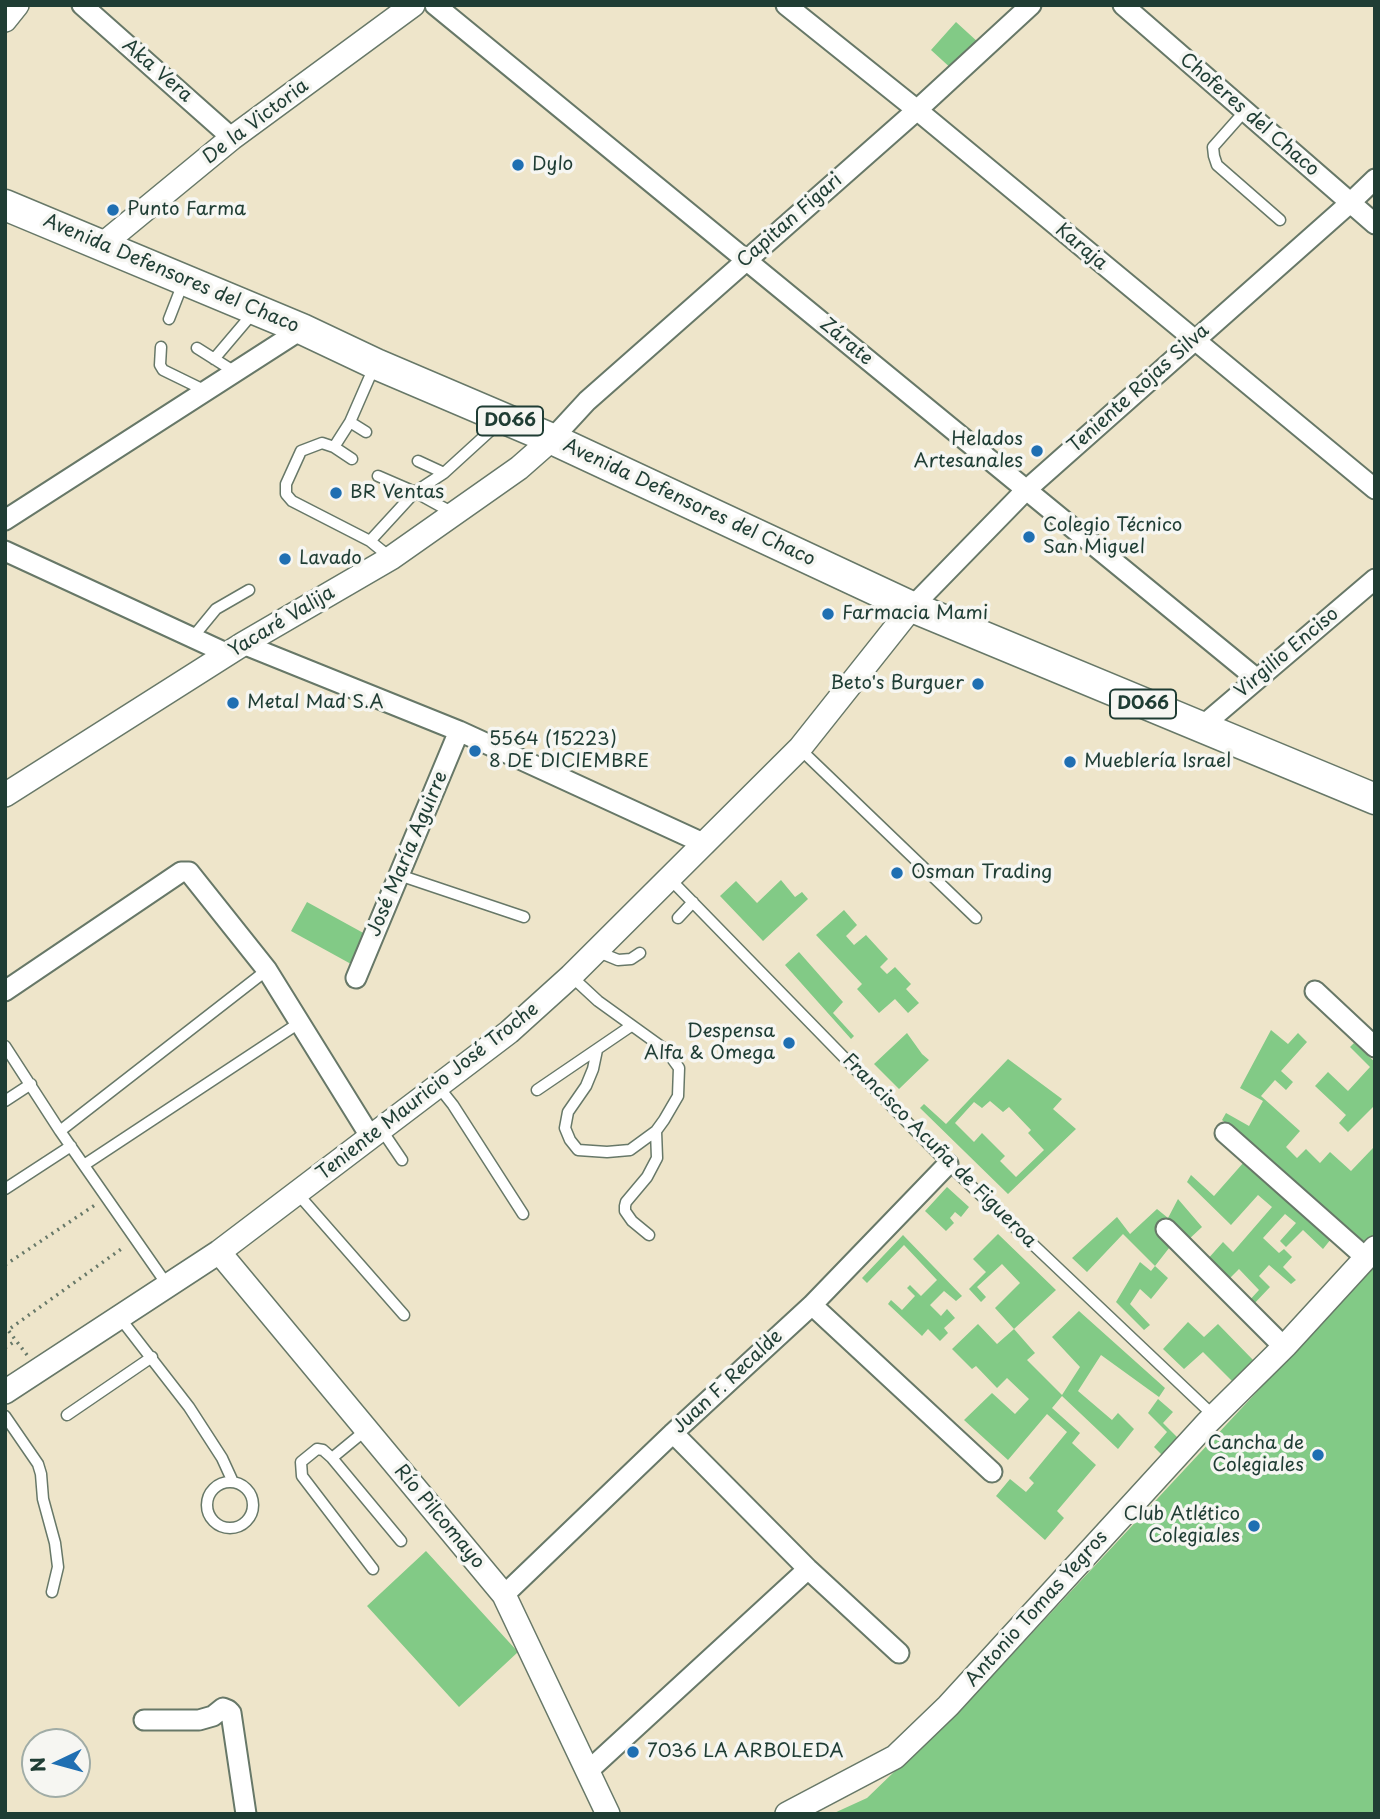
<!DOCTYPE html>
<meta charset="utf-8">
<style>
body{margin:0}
#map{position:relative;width:1380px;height:1819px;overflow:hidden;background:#eee5ca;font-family:"Playpen Sans",sans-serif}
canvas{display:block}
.frame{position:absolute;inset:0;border:7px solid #1f3d34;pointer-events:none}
.north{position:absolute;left:21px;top:1728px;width:70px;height:70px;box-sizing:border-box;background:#f6f6f2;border:2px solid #a0aca6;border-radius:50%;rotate:265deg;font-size:19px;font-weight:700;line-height:28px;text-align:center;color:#1f3d34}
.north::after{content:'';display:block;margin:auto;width:24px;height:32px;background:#1f6fb2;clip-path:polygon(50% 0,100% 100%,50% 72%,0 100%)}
</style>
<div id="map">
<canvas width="1380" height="1819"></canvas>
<div class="frame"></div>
<div class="north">N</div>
</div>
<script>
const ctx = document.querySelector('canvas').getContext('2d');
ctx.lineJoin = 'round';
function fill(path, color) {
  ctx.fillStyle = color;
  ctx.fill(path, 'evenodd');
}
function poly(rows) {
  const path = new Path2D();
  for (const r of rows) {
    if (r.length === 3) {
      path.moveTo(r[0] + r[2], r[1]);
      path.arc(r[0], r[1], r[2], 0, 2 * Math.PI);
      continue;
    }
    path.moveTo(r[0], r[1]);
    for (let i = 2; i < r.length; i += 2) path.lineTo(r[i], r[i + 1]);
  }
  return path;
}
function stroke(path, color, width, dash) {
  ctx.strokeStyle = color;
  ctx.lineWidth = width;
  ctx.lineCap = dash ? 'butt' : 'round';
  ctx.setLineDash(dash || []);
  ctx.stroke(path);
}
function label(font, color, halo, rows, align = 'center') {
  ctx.font = font + ' "Playpen Sans",sans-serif';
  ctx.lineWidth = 7;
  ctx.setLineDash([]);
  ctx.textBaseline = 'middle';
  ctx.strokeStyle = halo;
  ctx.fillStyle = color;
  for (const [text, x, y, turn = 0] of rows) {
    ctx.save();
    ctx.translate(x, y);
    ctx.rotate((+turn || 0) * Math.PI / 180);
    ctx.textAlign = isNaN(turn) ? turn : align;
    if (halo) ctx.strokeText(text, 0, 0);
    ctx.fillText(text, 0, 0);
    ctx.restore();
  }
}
fill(poly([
 [956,22,979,43,954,71,931,50],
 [781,880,795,897,802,892,808,899,763,941,720,896,736,881,757,903],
 [307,902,367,935,351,964,291,931],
 [844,910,857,925,846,936,854,945,866,935,888,959,880,967,887,974,895,967,911,984,906,989,919,1003,908,1013,895,999,879,1013,857,989,862,984,816,935],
 [799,952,843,1002,833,1013,854,1036,851,1039,785,965],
 [1271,1030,1288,1044,1298,1033,1307,1042,1281,1071,1293,1082,1286,1090,1275,1080,1261,1096,1300,1131,1286,1147,1297,1158,1306,1149,1320,1163,1330,1152,1351,1171,1373,1148,1375,1150,1375,1233,1362,1246,1272,1162,1222,1120,1226,1113,1249,1126,1263,1101,1240,1088],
 [907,1033,922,1054,929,1060,899,1089,874,1064],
 [1354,1043,1375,1062,1375,1105,1348,1132,1339,1123,1346,1115,1315,1086,1328,1072,1348,1091,1370,1067,1350,1047],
 [1008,1059,1062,1099,1053,1109,1076,1129,1008,1194,920,1108,924,1104,946,1124],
 [990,1101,1003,1112,1009,1107,1031,1130,1028,1133,1044,1150,1016,1177,1000,1161,1005,1156,982,1133,974,1142,955,1123,974,1102,982,1108],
 [1244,1162,1331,1239,1323,1249,1303,1230,1286,1247,1280,1241,1296,1223,1285,1214,1263,1238,1279,1253,1284,1249,1292,1257,1283,1267,1296,1280,1291,1284,1269,1265,1259,1276,1270,1287,1251,1307,1247,1303,1259,1290,1239,1269,1226,1282,1206,1261,1223,1242,1233,1252,1272,1207,1258,1195,1231,1225,1187,1182,1191,1175,1214,1196],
 [947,1187,969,1207,961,1217,955,1212,950,1218,954,1223,946,1231,925,1211],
 [1178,1199,1202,1227,1187,1241,1173,1243,1155,1266,1168,1278,1151,1299,1140,1289,1130,1304,1150,1325,1144,1330,1116,1302,1140,1262,1151,1271,1155,1266,1123,1234,1087,1272,1072,1258,1117,1217,1130,1234,1157,1209,1168,1218],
 [998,1234,1056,1290,1014,1329,1035,1353,1027,1360,1062,1395,1080,1367,1052,1337,1079,1311,1165,1388,1159,1397,1101,1355,1078,1391,1112,1420,1118,1413,1134,1429,1118,1449,1062,1396,1052,1408,1080,1433,1072,1443,1096,1465,1057,1511,1064,1518,1045,1540,996,1496,1010,1479,1026,1492,1034,1483,1029,1478,1067,1432,1047,1414,1008,1460,964,1420,992,1393,1015,1414,1029,1399,1007,1378,997,1388,976,1366,972,1369,952,1349,978,1324,997,1344,1014,1329,995,1308,1020,1283,1002,1264,977,1287,986,1297,981,1302,969,1289,986,1272,973,1259],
 [903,1235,962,1296,956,1301,944,1291,930,1305,941,1316,947,1309,955,1318,944,1328,948,1333,940,1341,928,1329,922,1336,888,1304,891,1300,902,1310,915,1296,907,1288,910,1285,921,1296,937,1280,904,1245,867,1283,862,1278],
 [1375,1265,1375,1814,832,1814,867,1798,980,1689],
 [1188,1322,1204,1337,1218,1324,1255,1362,1234,1383,1203,1352,1184,1369,1163,1349],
 [1158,1399,1173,1412,1163,1423,1178,1438,1162,1455,1154,1447,1167,1432,1148,1413],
 [426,1551,518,1652,459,1707,367,1606]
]), '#82ca86');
const service = poly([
 [1244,112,1213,147,1214,156,1217,165,1280,220],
 [169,319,183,283],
 [161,347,160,365,163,370,206,391],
 [197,348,235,372],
 [214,359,253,313],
 [350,422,366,432],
 [334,447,322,443,301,451,286,484,286,494,292,501,370,541,391,558],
 [352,459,334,447,350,422,374,367],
 [418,461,444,473],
 [378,476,415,492,453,513],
 [370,541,415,492,444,473,501,421],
 [193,637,216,609,249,590],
 [800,749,976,918],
 [399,875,524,917],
 [670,879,948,1164,1214,1416],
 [678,918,693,902],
 [596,951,618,960,631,959,640,953],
 [571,976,598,1001,666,1050,679,1068,678,1096,664,1120,656,1131,630,1150,607,1152,578,1150,570,1140,565,1128,568,1112,586,1086,593,1069,597,1050],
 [5,1046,60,1131,168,1286],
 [438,1086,453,1105,523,1214],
 [537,1090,631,1026],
 [5,1101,31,1084],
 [381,1129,402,1160],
 [60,1131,267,970],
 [84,1165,299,1023],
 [5,1189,71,1146],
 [297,1193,404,1315],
 [649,1235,632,1221,625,1211,625,1206,626,1202,647,1177,657,1158,656,1131],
 [120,1318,189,1407,222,1458,233,1482],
 [67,1415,152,1357],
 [5,1416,38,1464,41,1474,43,1499,55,1543,58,1567,52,1592],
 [366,1430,332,1458,401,1541],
 [332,1458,323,1450,317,1449,301,1462,302,1476,373,1569],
 [230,1505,23]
]);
const minor = poly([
 [82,5,232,138],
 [435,5,1257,679],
 [786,5,917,110,1375,489],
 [1123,5,1375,224],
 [552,439,587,401,917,110,1031,5],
 [5,520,302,329],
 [5,551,228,654],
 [912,607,1025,491,1350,203,1375,179],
 [243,644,459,731,705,844],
 [1200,728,1375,579],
 [356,978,459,731],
 [5,991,181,872,189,872,267,970,370,1136],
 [1315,991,1375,1047],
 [1225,1133,1365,1257],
 [1166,1229,1284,1347],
 [812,1305,992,1472],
 [673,1433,808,1569,899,1653],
 [504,1595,673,1433,812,1305,948,1164],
 [144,1720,199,1720,213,1716,223,1708,228,1710,231,1713,246,1814],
 [587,1772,808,1569]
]);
const tertiary = poly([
 [5,20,17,5],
 [102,245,232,138,413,5],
 [5,795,243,644,391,558,519,468,552,439],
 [219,1252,504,1595,608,1814],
 [5,1392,219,1252,509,1032,571,976,800,748,912,607],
 [787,1814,895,1757,948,1706,1207,1423,1286,1345,1375,1248]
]);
const primary = poly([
 [5,205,302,329,376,364,552,439,912,607,1375,799]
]);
stroke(service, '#677868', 13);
stroke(minor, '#677868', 23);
stroke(tertiary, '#677868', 26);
stroke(primary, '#677868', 33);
stroke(poly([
 [5,1265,95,1205],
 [5,1348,15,1341],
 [27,1355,8,1330,124,1247]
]), '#677868', 3.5, [2, 5]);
stroke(service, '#fff', 10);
stroke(minor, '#fff', 19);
stroke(tertiary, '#fff', 23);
stroke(primary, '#fff', 30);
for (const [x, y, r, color] of [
 [518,165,7,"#1f6fb2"],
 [113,210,7,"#1f6fb2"],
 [1037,451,7,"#1f6fb2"],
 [336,493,7,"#1f6fb2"],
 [1029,537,7,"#1f6fb2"],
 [285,559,7,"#1f6fb2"],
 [828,614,7,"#1f6fb2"],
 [978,684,7,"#1f6fb2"],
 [233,703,7,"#1f6fb2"],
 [475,751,7,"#1f6fb2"],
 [1070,762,7,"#1f6fb2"],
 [897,873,7,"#1f6fb2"],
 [789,1043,7,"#1f6fb2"],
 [1318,1455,7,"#1f6fb2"],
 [1254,1526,7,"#1f6fb2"],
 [633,1752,7,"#1f6fb2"]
]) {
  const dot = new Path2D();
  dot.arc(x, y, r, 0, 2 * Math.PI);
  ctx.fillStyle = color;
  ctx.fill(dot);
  stroke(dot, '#f6f6f2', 2.5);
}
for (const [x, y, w] of [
 [510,421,66],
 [1143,704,66]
]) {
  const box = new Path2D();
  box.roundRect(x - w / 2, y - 14.5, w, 29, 5);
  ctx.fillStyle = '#f6f6f2';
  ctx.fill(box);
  stroke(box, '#1f3d34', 2);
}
label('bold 18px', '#1f3d34', null, [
 ["D066",510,421],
 ["D066",1143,704]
]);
label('19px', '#1f3d34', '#f6f6f2', [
 ["Aka Vera",157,71,41],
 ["Choferes del Chaco",1249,115,41],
 ["De la Victoria",256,122,-37],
 ["Capitan Figari",790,221,-41],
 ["Karaja",1081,247,40],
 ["Avenida Defensores del Chaco",171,274,23],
 ["Zárate",846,342,40],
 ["Teniente Rojas Silva",1139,389,-42],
 ["Avenida Defensores del Chaco",689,503,25],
 ["Yacaré Valija",282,622,-31],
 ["Virgilio Enciso",1287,653,-40],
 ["José María Aguirre",408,854,-67],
 ["Teniente Mauricio José Troche",428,1092,-38],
 ["Francisco Acuña de Figueroa",939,1151,45],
 ["Juan F. Recalde",728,1382,-43],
 ["Río Pilcomayo",439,1517,50],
 ["Antonio Tomas Yegros",1037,1609,-48]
]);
label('19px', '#1f3d34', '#f6f6f2', [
 ["Dylo",532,165],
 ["Punto Farma",127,210],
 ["Helados",1023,440,"right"],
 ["Artesanales",1023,462,"right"],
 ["BR Ventas",350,493],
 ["Colegio Técnico",1043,526],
 ["San Miguel",1043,548],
 ["Lavado",299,559],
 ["Farmacia Mami",842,614],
 ["Beto's Burguer",964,684,"right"],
 ["Metal Mad S.A",247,703],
 ["5564 (15223)",489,740],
 ["8 DE DICIEMBRE",489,762],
 ["Mueblería Israel",1084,762],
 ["Osman Trading",911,873],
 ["Despensa",775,1032,"right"],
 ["Alfa & Omega",775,1054,"right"],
 ["Cancha de",1304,1444,"right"],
 ["Colegiales",1304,1466,"right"],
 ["Club Atlético",1240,1515,"right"],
 ["Colegiales",1240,1537,"right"],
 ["7036 LA ARBOLEDA",647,1752]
], 'left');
</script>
